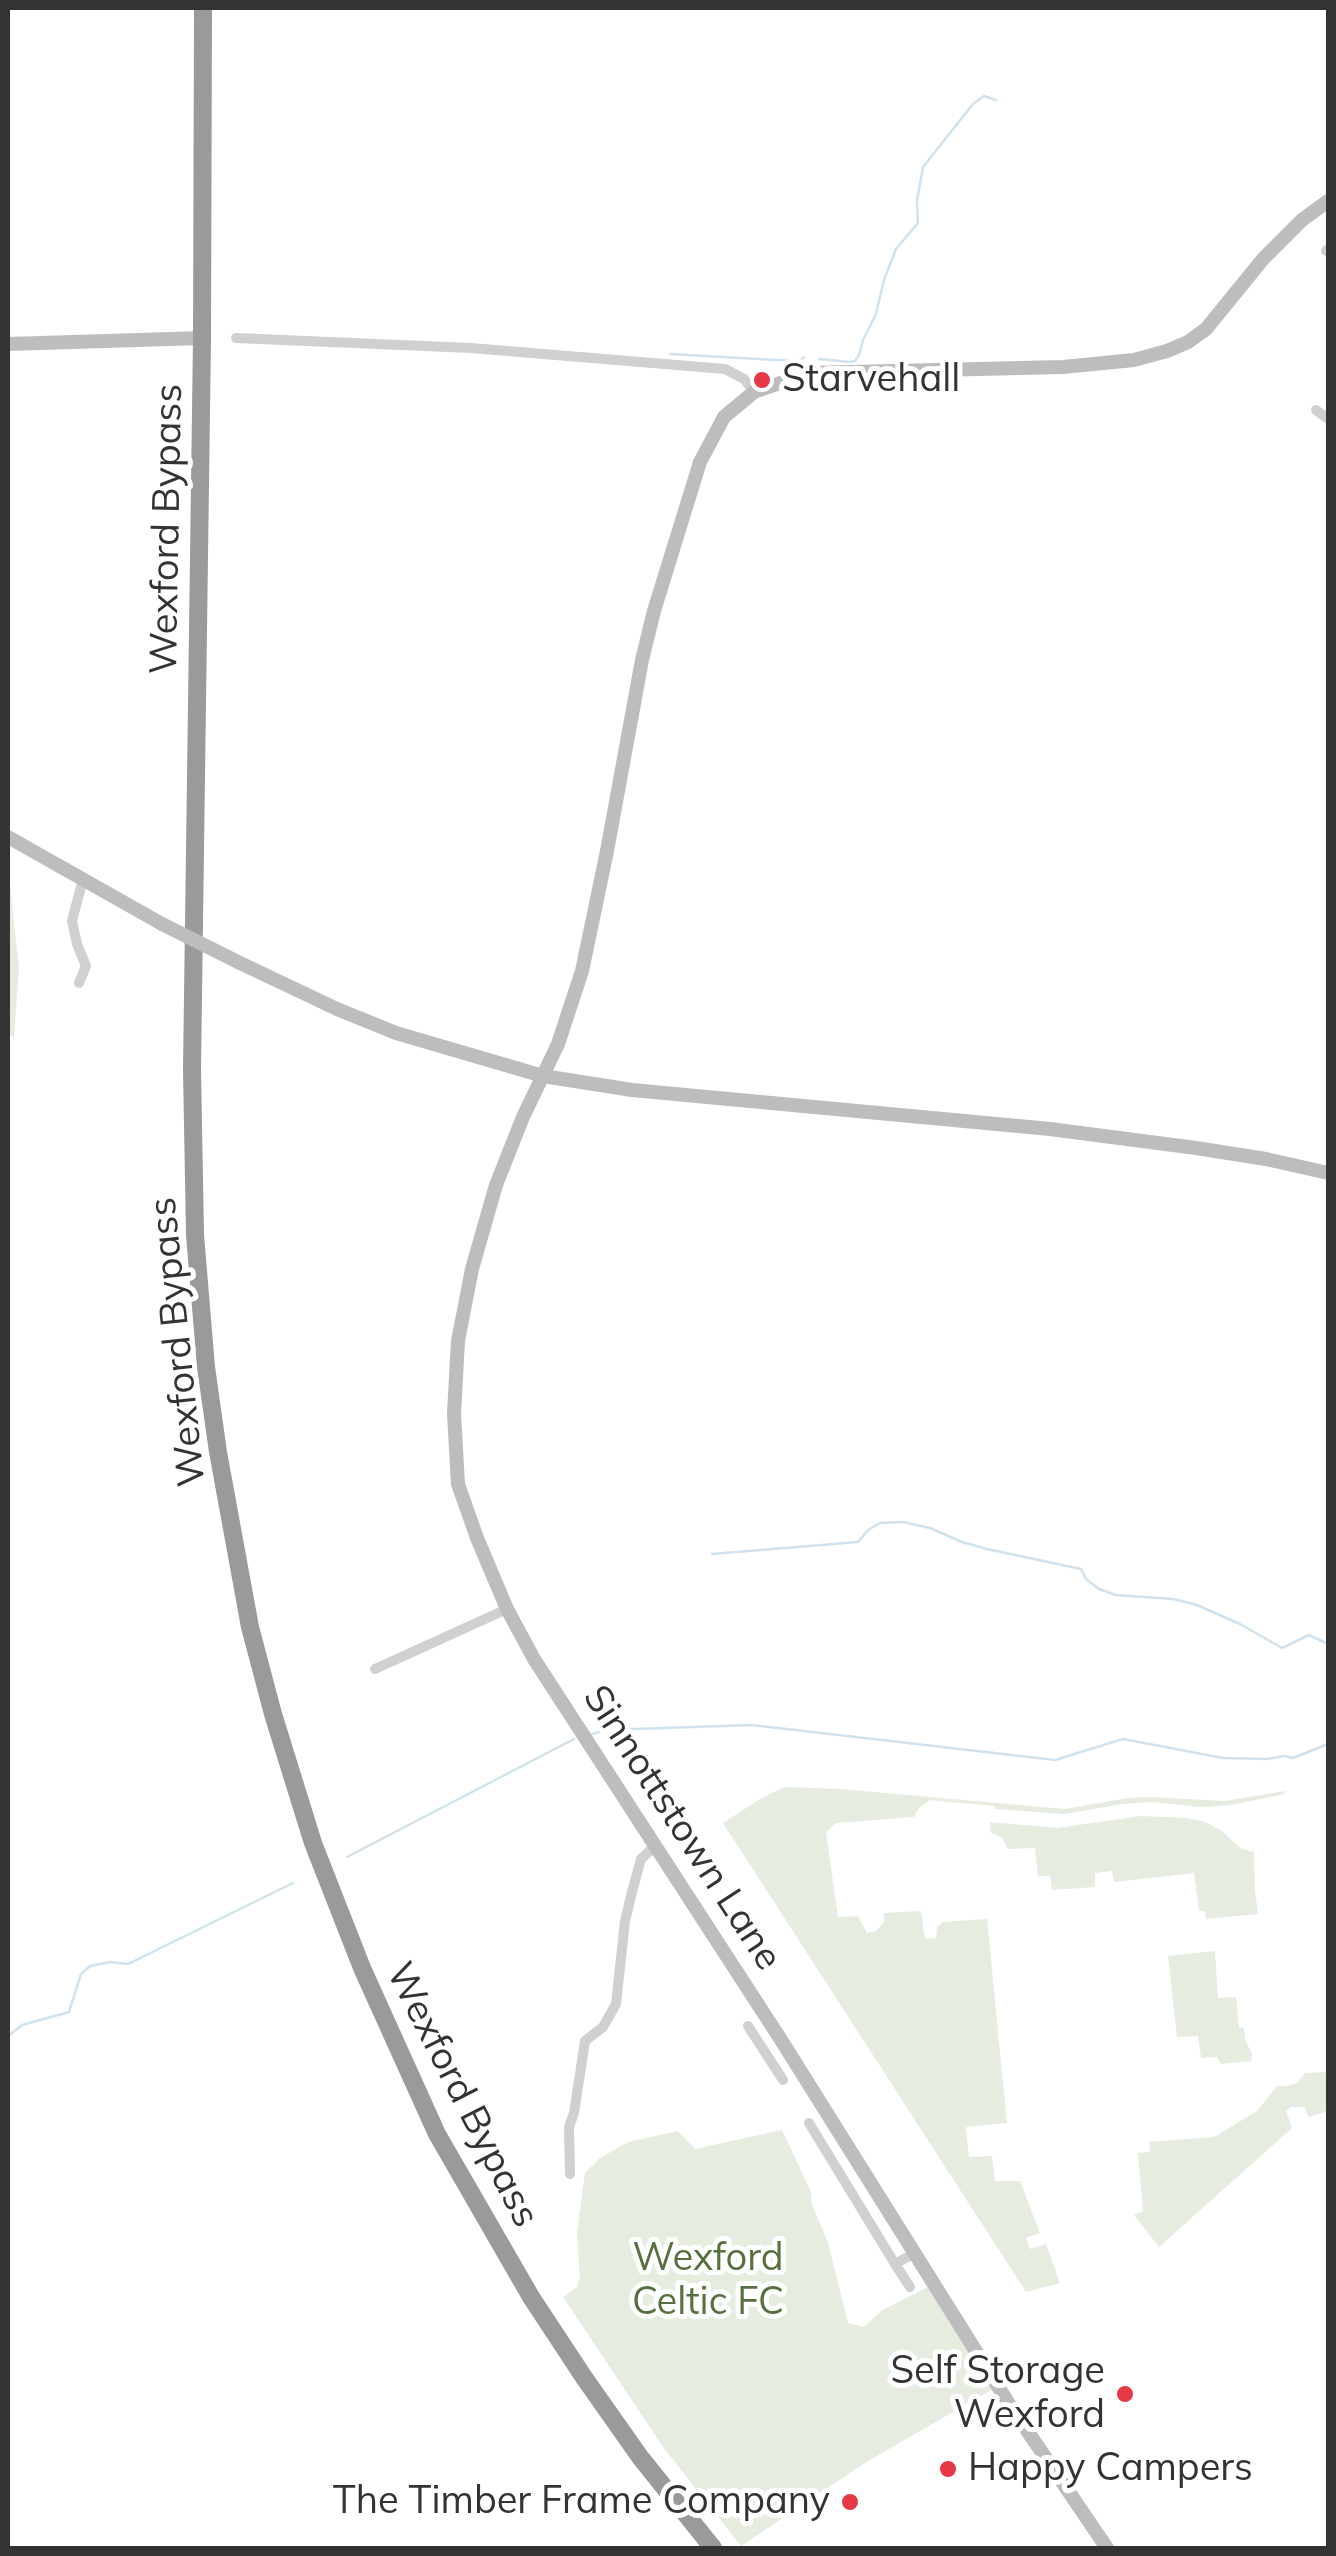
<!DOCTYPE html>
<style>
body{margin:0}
#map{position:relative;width:1336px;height:2556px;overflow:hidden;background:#fff;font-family:Mulish,sans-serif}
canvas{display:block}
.frame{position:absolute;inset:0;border:10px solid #333;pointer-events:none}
</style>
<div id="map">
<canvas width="1336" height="2556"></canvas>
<div class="frame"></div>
</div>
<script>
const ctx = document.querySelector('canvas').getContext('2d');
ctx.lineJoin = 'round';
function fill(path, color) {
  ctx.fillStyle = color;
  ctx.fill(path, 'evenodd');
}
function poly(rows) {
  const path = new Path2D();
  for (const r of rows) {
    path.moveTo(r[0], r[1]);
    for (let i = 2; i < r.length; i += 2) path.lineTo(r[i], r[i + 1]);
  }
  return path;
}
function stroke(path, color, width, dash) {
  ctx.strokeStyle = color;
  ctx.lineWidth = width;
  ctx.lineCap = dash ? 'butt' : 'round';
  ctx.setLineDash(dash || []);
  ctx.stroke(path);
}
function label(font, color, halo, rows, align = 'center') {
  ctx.font = font + ' Mulish,sans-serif';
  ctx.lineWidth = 10;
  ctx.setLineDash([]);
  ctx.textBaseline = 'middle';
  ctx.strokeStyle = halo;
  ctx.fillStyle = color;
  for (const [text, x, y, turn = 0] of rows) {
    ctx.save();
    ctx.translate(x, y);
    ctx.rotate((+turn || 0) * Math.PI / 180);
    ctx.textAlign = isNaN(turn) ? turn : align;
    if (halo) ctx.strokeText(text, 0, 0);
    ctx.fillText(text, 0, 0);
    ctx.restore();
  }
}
fill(poly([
 [8,866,19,968,14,1037,8,1035],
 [784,1787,841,1789,1064,1809,1128,1798,1152,1797,1224,1801,1285,1791,1285,1794,1231,1805,1200,1807,1152,1802,1123,1804,1064,1814,995,1809,994,1806,930,1800,918,1809,914,1817,836,1823,826,1832,838,1917,858,1916,867,1933,876,1931,884,1922,884,1913,921,1911,925,1939,936,1938,937,1928,942,1922,987,1919,1007,2123,966,2127,969,2157,992,2156,995,2181,1020,2181,1040,2233,1026,2238,1030,2249,1046,2244,1060,2283,1026,2292,723,1823,760,1799],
 [1141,1816,1186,1818,1203,1821,1222,1831,1240,1848,1254,1852,1255,1890,1258,1914,1206,1919,1205,1911,1199,1911,1194,1873,1114,1882,1112,1871,1095,1873,1095,1887,1052,1890,1050,1876,1038,1876,1035,1848,1008,1849,1002,1838,991,1833,990,1822,1057,1828],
 [1215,1951,1218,1998,1236,1997,1239,2027,1244,2028,1245,2040,1252,2053,1251,2061,1221,2064,1217,2057,1201,2058,1198,2036,1177,2037,1168,1956],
 [1328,2072,1328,2111,1309,2117,1304,2107,1291,2107,1286,2111,1292,2128,1159,2247,1134,2215,1143,2211,1138,2153,1150,2152,1149,2142,1214,2137,1257,2111,1277,2086,1288,2086,1297,2083,1305,2073],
 [782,2130,811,2192,812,2205,828,2242,848,2323,864,2327,881,2311,928,2287,993,2389,868,2461,741,2546,663,2447,563,2297,577,2287,580,2277,577,2232,585,2173,600,2158,628,2142,678,2131,695,2149]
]), '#e6ecdf');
stroke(poly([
 [670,354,776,360,801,360,804,357],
 [819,359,850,362,855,361,859,355,863,340,876,314,884,280,896,249,918,223,917,200,923,167,973,104,984,96,996,100],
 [712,1554,858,1542,868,1530,880,1523,903,1522,930,1528,962,1542,987,1549,1081,1569,1086,1579,1099,1589,1116,1595,1173,1599,1197,1605,1240,1624,1282,1648,1309,1635,1328,1644],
 [592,1734,605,1730,752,1725,1055,1760,1123,1739,1223,1758,1267,1759,1285,1756,1293,1758,1328,1744],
 [347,1857,574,1739],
 [8,2036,22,2025,69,2012,81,1974,90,1966,110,1962,128,1964,293,1883]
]), '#cfe2ee', 2.5);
stroke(poly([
 [1326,251,1328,249],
 [236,338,471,348,725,369,744,379,754,392],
 [1316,410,1328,419],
 [79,983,86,966,77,944,72,921,83,879],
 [375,1669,507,1609],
 [748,2026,783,2080],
 [809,2123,895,2264,913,2254],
 [570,2174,569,2127,574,2113,585,2041,603,2027,616,2004,625,1921,632,1892,641,1859,654,1847],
 [895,2264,910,2287]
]), '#d0d0d0', 10);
stroke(poly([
 [8,344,202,338],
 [8,837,162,924],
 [240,963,337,1009,396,1033,543,1076,632,1090,1050,1129,1196,1148,1266,1159,1328,1173],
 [1107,2548,1009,2404,783,2043,534,1659,507,1609,477,1538,458,1484,454,1414,458,1341,472,1269,496,1185,523,1117,558,1044,582,971,607,851,642,660,654,611,700,462,724,417,754,392,809,373,1063,367,1134,360,1167,351,1188,342,1206,329,1263,259,1302,220,1328,201]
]), '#bdbdbd', 14);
stroke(poly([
 [203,8,202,338,192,1069,195,1235,206,1367,218,1452,250,1627,273,1714,313,1843,362,1968,437,2134,531,2297,583,2376,640,2457,713,2548]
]), '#9a9a9a', 18);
stroke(poly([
 [162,924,240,963]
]), '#bdbdbd', 14);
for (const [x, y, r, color] of [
 [762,380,10,"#e63946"],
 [1125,2394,10,"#e63946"],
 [948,2469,10,"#e63946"],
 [850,2502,10,"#e63946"]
]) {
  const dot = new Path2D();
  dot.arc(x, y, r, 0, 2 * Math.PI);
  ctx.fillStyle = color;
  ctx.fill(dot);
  stroke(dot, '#fff', 4);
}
label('38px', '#333', '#fff', [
 ["Starvehall",782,380],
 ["Self Storage",1105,2372,"right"],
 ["Wexford",1105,2416,"right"],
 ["Happy Campers",968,2469],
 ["The Timber Frame Company",830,2502,"right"]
], 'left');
label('38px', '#333', '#fff', [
 ["Wexford Bypass",167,529,-89],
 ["Wexford Bypass",178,1342,-96],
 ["Sinnottstown Lane",682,1828,57],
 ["Wexford Bypass",462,2095,63]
]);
label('38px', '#56703f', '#fff', [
 ["Wexford",708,2259],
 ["Celtic FC",708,2303]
]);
</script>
